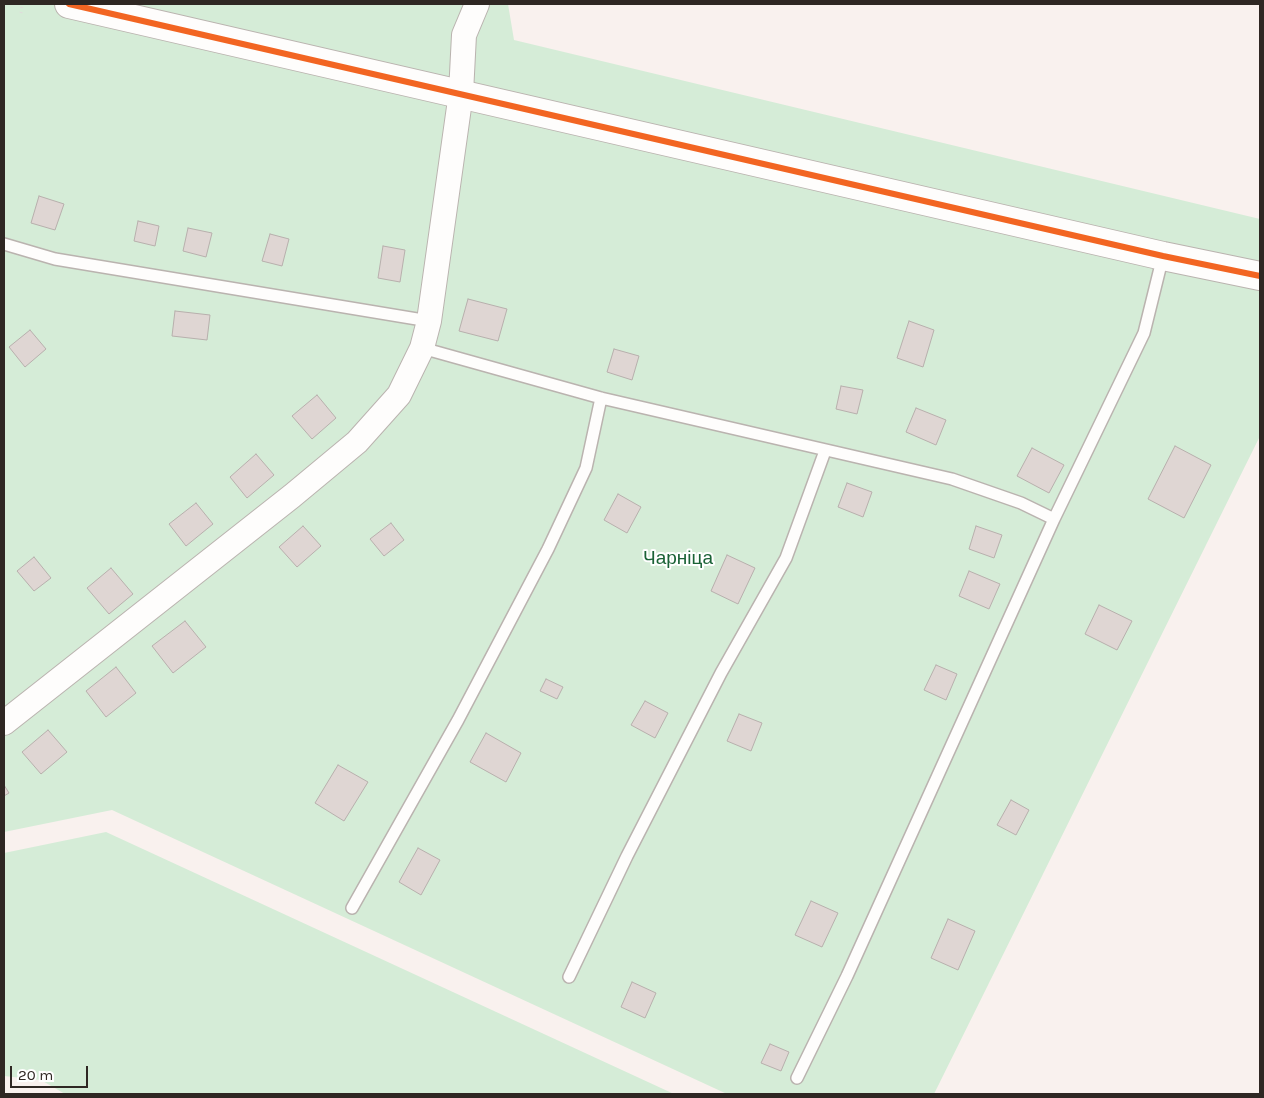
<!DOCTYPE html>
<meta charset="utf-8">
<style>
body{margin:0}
#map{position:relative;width:1264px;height:1098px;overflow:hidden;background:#f9f1ee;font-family:Karla,sans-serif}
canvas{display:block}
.frame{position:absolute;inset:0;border:5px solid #2f2723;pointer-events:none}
.scale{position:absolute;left:10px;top:1066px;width:78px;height:22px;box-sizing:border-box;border:2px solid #2f2723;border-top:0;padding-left:6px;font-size:15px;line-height:18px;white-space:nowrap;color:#2f2723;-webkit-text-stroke:4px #fff;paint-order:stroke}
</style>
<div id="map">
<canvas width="1264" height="1098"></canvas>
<div class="frame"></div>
<div class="scale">20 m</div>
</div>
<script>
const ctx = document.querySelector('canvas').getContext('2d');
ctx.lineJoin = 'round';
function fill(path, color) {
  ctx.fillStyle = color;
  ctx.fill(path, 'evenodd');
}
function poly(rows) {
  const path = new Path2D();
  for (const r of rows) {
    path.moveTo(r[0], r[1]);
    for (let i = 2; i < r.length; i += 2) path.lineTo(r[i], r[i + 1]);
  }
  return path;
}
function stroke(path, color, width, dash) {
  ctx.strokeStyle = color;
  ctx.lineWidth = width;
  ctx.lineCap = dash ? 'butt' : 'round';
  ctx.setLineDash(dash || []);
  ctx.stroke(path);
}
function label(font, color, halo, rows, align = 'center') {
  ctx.font = font + ' Karla,sans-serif';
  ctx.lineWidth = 4;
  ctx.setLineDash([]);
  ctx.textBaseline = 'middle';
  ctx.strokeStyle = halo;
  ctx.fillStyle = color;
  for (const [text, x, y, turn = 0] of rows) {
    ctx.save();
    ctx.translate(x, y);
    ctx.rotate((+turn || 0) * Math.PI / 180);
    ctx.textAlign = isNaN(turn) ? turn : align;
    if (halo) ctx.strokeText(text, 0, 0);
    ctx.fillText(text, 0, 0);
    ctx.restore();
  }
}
fill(poly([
 [4,4,508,4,514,40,1260,219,1260,436,934,1094,727,1094,112,810,4,832],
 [106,832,674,1094,65,1094,41,1080,4,1076,4,853]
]), '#d5ecd7');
const building = poly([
 [39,196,64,204,55,230,31,223,39,196],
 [138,221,159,226,155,246,134,241,138,221],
 [188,228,212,233,206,257,183,251,188,228],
 [270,234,289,239,282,266,262,261,270,234],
 [383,246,405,250,400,282,378,278,383,246],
 [468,299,507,309,498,341,459,331,468,299],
 [175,311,210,315,207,340,172,336,175,311],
 [909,321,934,330,923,367,897,358,909,321],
 [30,330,46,349,25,367,9,347,30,330],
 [614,349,639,356,632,380,607,372,614,349],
 [841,386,863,390,857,414,836,409,841,386],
 [317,395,336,418,312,439,292,416,317,395],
 [916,408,946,420,936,445,906,432,916,408],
 [1175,446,1211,465,1184,518,1148,499,1175,446],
 [1032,448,1064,465,1049,493,1017,476,1032,448],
 [256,454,274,475,247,498,230,477,256,454],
 [847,483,872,492,863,517,838,507,847,483],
 [618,494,641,507,627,533,604,520,618,494],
 [196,503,213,524,186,546,169,524,196,503],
 [391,523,404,540,384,556,370,539,391,523],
 [303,526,321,546,297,567,279,547,303,526],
 [976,526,1002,535,994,558,969,549,976,526],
 [727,555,755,568,738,604,711,591,727,555],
 [34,557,51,578,34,591,17,571,34,557],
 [111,568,133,594,109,614,87,588,111,568],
 [969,571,1000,584,989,609,959,596,969,571],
 [1099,605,1132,621,1117,650,1085,634,1099,605],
 [185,621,206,647,173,673,152,646,185,621],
 [936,665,957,674,946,700,924,690,936,665],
 [116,667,136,693,106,717,86,691,116,667],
 [546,679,563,687,557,699,540,691,546,679],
 [645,701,668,713,655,738,631,725,645,701],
 [739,714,762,723,751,751,727,741,739,714],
 [48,730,67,752,41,774,22,752,48,730],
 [486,733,521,753,506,782,470,762,486,733],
 [338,765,368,782,344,821,315,803,338,765],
 [4,785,9,793,4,796,4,785],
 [1011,800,1029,810,1016,835,997,825,1011,800],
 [418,848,440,860,421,895,399,882,418,848],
 [811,901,838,913,822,947,795,935,811,901],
 [948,919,975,931,958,970,931,958,948,919],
 [632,982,656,993,645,1018,621,1007,632,982],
 [770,1044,789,1052,781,1071,761,1063,770,1044]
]);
fill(building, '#dfd6d3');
stroke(building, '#b8b0ad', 1);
const lane = poly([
 [4,244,55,259,429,321],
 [422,348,601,398,952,479,1021,503,1054,519],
 [352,908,458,720,548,549,586,468,601,398],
 [569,977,627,856,721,673,786,558,825,451],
 [797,1078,847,976,1054,519,1144,333,1163,256]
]);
const street = poly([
 [4,723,292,496,357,442,399,395,422,348,429,321,461,93,464,35,477,4]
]);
const secondary = poly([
 [69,4,1163,256,1260,276]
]);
stroke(lane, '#bab3af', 14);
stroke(street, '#bab3af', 26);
stroke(secondary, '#bab3af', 30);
stroke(poly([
 [21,13,22,4]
]), '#dfdcda', 3, [1, 4]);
stroke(lane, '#fefdfc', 11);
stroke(street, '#fefdfc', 24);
stroke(secondary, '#fefdfc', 28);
stroke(poly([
 [69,4,1163,256,1260,276]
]), '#f26522', 6);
label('19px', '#1a6236', '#fff', [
 ["Чарніца",678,559]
]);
</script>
